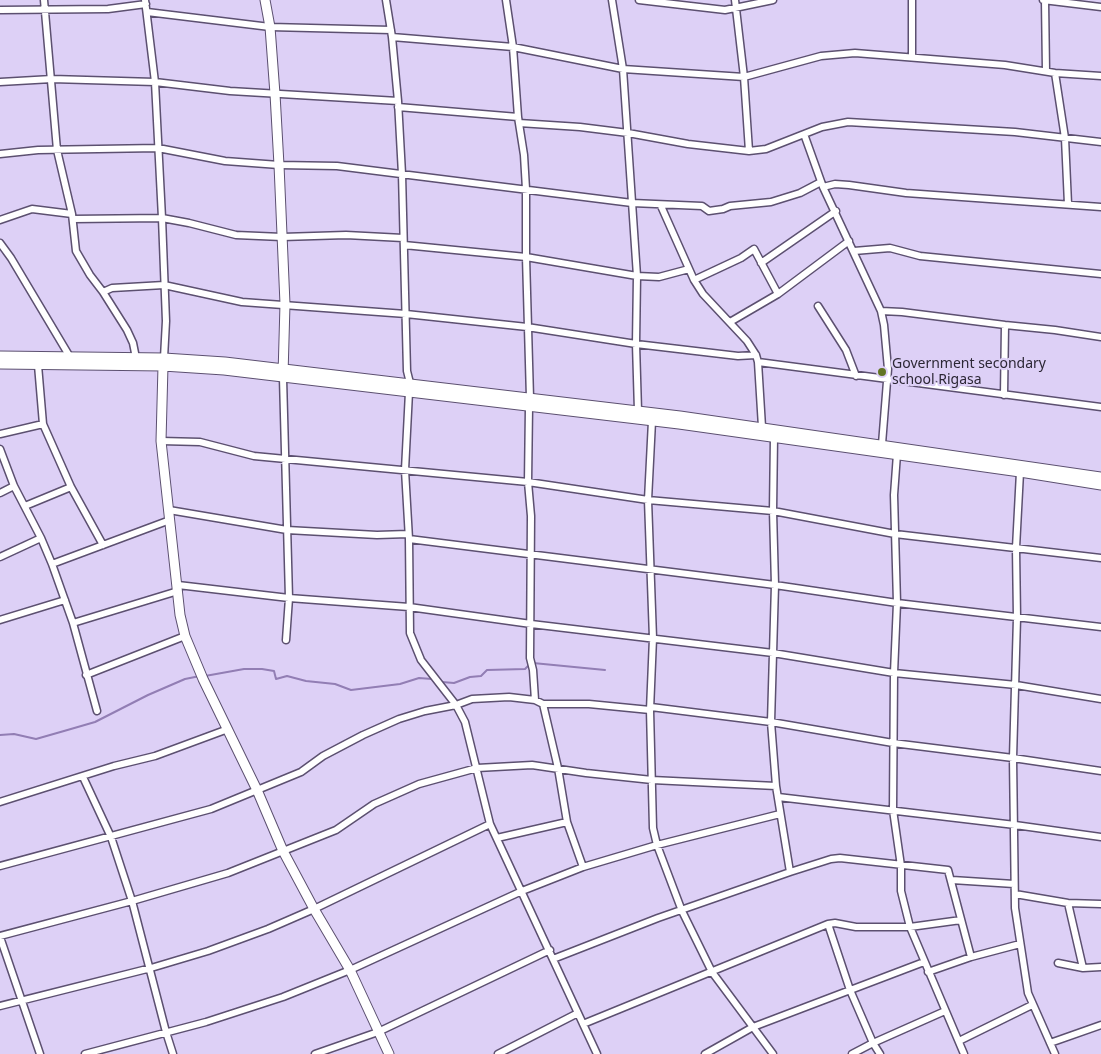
<!DOCTYPE html>
<style>
body{margin:0}
canvas{display:block;background:#ddd0f6}
</style>
<canvas width="1101" height="1054"></canvas>
<script>
const ctx = document.querySelector('canvas').getContext('2d');
ctx.lineJoin = 'round';
function poly(rows) {
  const path = new Path2D();
  for (const r of rows) {
    path.moveTo(r[0], r[1]);
    for (let i = 2; i < r.length; i += 2) path.lineTo(r[i], r[i + 1]);
  }
  return path;
}
function stroke(path, color, width, dash) {
  ctx.strokeStyle = color;
  ctx.lineWidth = width;
  ctx.lineCap = dash ? 'butt' : 'round';
  ctx.setLineDash(dash || []);
  ctx.stroke(path);
}
function label(font, color, halo, rows, align = 'center') {
  ctx.font = font + ' "Noto Sans",sans-serif';
  ctx.lineWidth = 4.5;
  ctx.setLineDash([]);
  ctx.textBaseline = 'middle';
  ctx.strokeStyle = halo;
  ctx.fillStyle = color;
  for (const [text, x, y, turn = 0] of rows) {
    ctx.save();
    ctx.translate(x, y);
    ctx.rotate((+turn || 0) * Math.PI / 180);
    ctx.textAlign = isNaN(turn) ? turn : align;
    if (halo) ctx.strokeText(text, 0, 0);
    ctx.fillText(text, 0, 0);
    ctx.restore();
  }
}
stroke(poly([
 [533,663,605,670],
 [205,676,244,669,262,669,274,671,276,679,287,676,306,681,335,684,351,690,400,684,419,678,432,679],
 [442,682,454,683,470,677,481,676,487,670,525,669,529,665],
 [0,735,14,734,36,739,64,731,95,722,148,695,185,679,200,676]
]), '#927eb4', 2);
const street = poly([
 [44,0,57,150,72,214,76,251,90,275,103,292,112,288,164,285,242,302,406,314,527,327,636,344,738,356,756,355],
 [145,0,155,82,162,218,166,321,164,358],
 [386,0,392,37,398,101,402,174,407,371,410,383],
 [506,0,513,47,518,117,524,155,526,189,526,257,530,398],
 [612,0,623,69,637,276,636,344,638,411],
 [639,0,725,10,773,0],
 [735,0,744,77,749,151],
 [1043,0,1101,7],
 [1045,0,1046,71],
 [0,10,108,9,146,4],
 [147,12,270,27,391,30],
 [392,37,513,47,623,69,744,77,821,56,855,53,1005,65,1055,73,1101,76],
 [912,57,912,0],
 [1055,73,1065,138,1068,204],
 [0,82,52,79,155,82,230,91,398,101],
 [398,107,518,117],
 [519,123,580,127,628,133,688,144,749,151,766,149,822,127,848,122,1015,132,1101,142],
 [804,134,823,187,881,311,884,325,888,369,882,444],
 [0,154,38,150,158,148,225,161,279,165,337,166,632,203,702,206,709,211,723,209,730,206,771,202,800,193,821,182],
 [823,187,835,184,849,185,906,193,1101,207],
 [661,206,694,280,703,294,747,341,756,355,758,362,762,427],
 [73,219,162,218,189,223,236,235,282,237,346,235,403,238],
 [0,220,32,209,72,214],
 [0,243,11,258,70,357],
 [404,245,526,257,637,276,659,277,689,269],
 [854,251,890,248,920,256,1101,274],
 [761,263,836,211],
 [694,280,741,258,754,249,778,294],
 [103,292,127,330,133,343,136,358],
 [818,306,846,350,856,376],
 [881,311,902,312,1005,325,1055,330,1101,337],
 [730,322,778,294,849,241],
 [758,362,1101,407],
 [38,365,43,424,71,487,103,545],
 [283,378,289,598,286,640],
 [409,392,405,470,409,539,410,633,421,660,456,705,465,722,490,824,597,1054],
 [1004,395,1005,325],
 [529,407,528,482,531,516,530,658,533,670,535,700],
 [652,421,648,500,653,638,650,710,653,828,657,845,682,911,712,972,773,1054],
 [0,434,43,424],
 [774,437,773,511,775,585,771,722,776,786,790,872],
 [161,441,200,442,254,456,528,482,648,500,773,511,895,534,1101,558],
 [0,449,14,486,41,538,52,564,73,623,97,711],
 [897,454,894,495,897,603,894,673,893,810,901,866,901,891,910,927,964,1054],
 [1020,472,1016,548,1017,618,1013,758,1015,908,1028,993,1055,1054],
 [0,493,14,486],
 [25,506,71,487],
 [169,510,287,530,377,535,408,534],
 [409,539,775,585,897,603,1101,627],
 [0,557,41,538],
 [52,564,170,520],
 [178,585,289,598,409,607,531,624,773,653,894,673,1016,685,1101,699],
 [0,620,65,600],
 [73,623,178,591],
 [86,675,185,636],
 [543,704,558,768,567,822,583,867],
 [651,707,771,722,893,743,1013,758,1101,771],
 [83,777,111,837,132,901,166,1032,173,1054],
 [778,797,1015,825,1101,837],
 [0,802,114,766,155,756,228,729],
 [497,838,567,822],
 [0,866,211,809,301,772,323,756,363,735,399,719,425,711,456,705,472,699,509,697,535,700,543,704,589,704,650,710],
 [952,880,1014,884],
 [1015,894,1068,903,1101,904],
 [1068,903,1083,968],
 [828,924,850,990,873,1043,880,1054],
 [0,936,132,901,228,873,336,830,374,804,419,784,477,768,532,765,586,773,652,780,776,786],
 [0,937,40,1054],
 [553,959,658,918,790,872,831,859,840,858,948,870,971,957],
 [1058,963,1083,968,1101,967],
 [928,972,971,957,1020,944],
 [0,1006,151,968,208,951,268,929,314,909,490,824],
 [583,1024,828,924,835,923,856,927,910,927,961,920],
 [959,1041,1032,1005],
 [1050,1043,1101,1025],
 [85,1054,206,1022,283,997,350,970,522,891,583,867,657,845,780,814],
 [315,1054,378,1032,550,950],
 [498,1054,578,1013],
 [705,1054,753,1027,924,962],
 [852,1054,873,1043,945,1011]
]);
const secondary = poly([
 [265,0,270,27,275,94,279,165,285,304,283,375],
 [0,356,164,358,225,362,680,416,1101,477],
 [0,364,163,366,224,370,679,424,1020,472,1101,485],
 [163,366,161,441,180,615,185,636,203,679,257,790,283,851,314,909,350,970,389,1054]
]);
stroke(street, '#5c5070', 9);
stroke(secondary, '#5c5070', 11);
stroke(street, '#fff', 6);
stroke(secondary, '#fff', 9);
for (const [x, y, r, color] of [
 [882,372,5,"#627423"]
]) {
  const dot = new Path2D();
  dot.arc(x, y, r, 0, 2 * Math.PI);
  ctx.fillStyle = color;
  ctx.fill(dot);
  stroke(dot, '#ddd0f6', 2);
}
label('14px', '#2c2735', '#ddd0f6', [
 ["Government secondary",892,364],
 ["school Rigasa",892,380]
], 'left');
</script>
